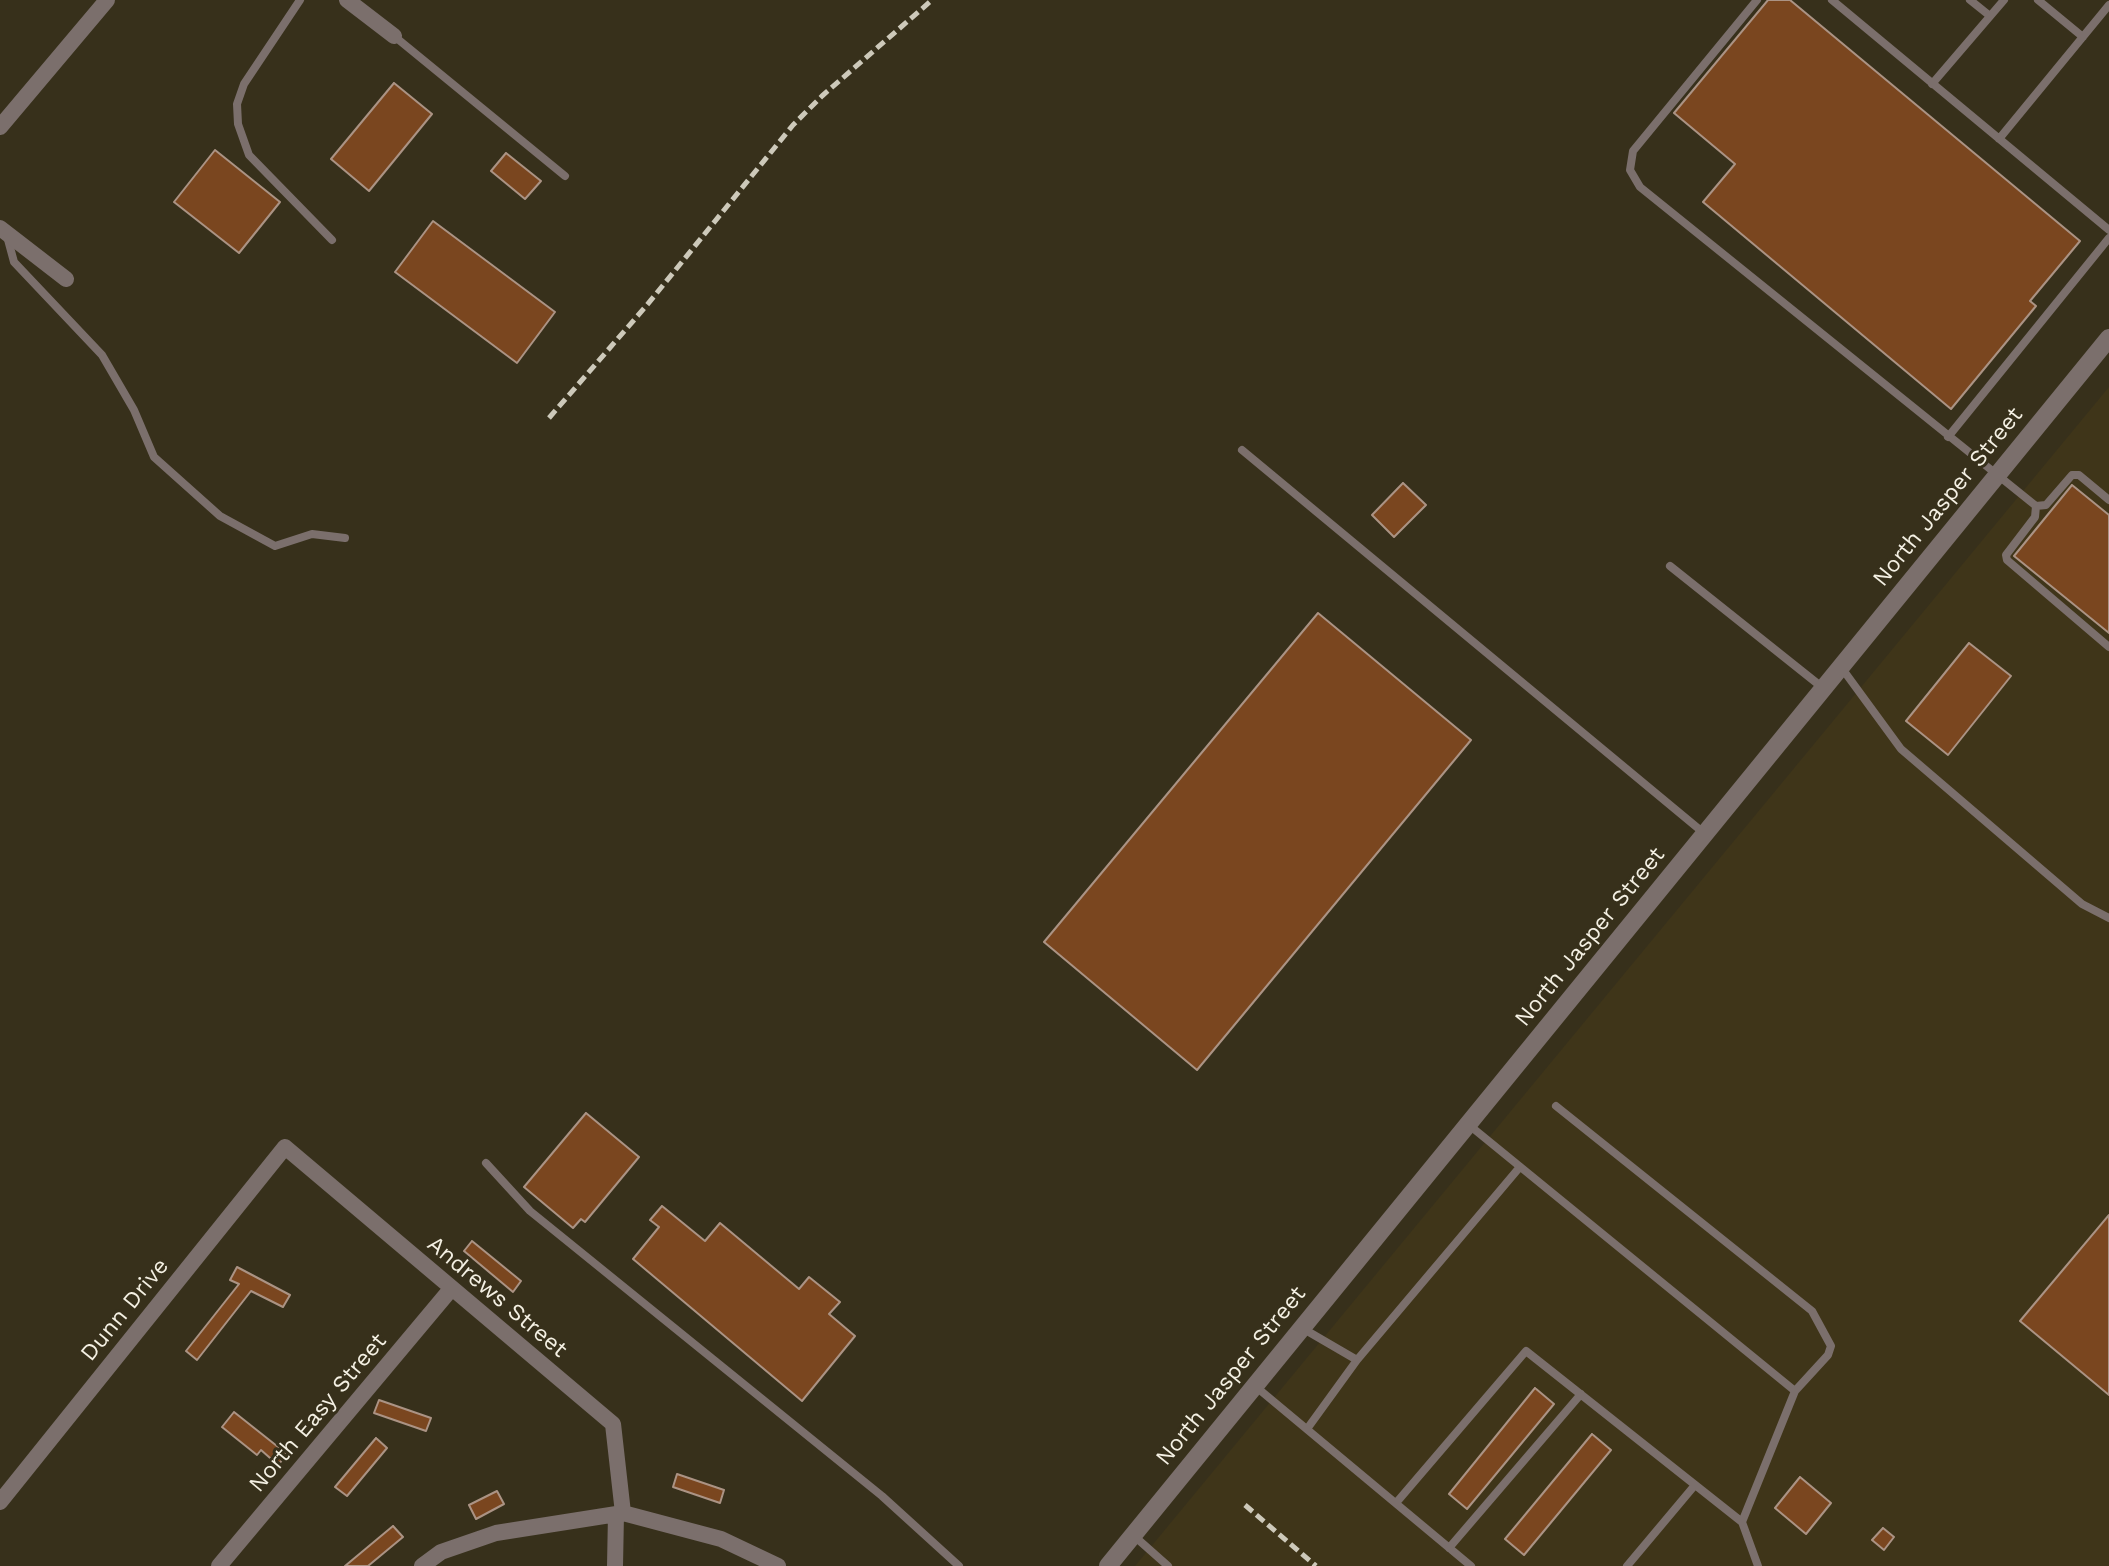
<!DOCTYPE html>
<style>
body{margin:0}
canvas{display:block;background:#37301b}
</style>
<canvas width="2109" height="1566"></canvas>
<script>
const ctx = document.querySelector('canvas').getContext('2d');
ctx.lineJoin = 'round';
function fill(path, color) {
  ctx.fillStyle = color;
  ctx.fill(path, 'evenodd');
}
function poly(rows) {
  const path = new Path2D();
  for (const r of rows) {
    path.moveTo(r[0], r[1]);
    for (let i = 2; i < r.length; i += 2) path.lineTo(r[i], r[i + 1]);
  }
  return path;
}
function stroke(path, color, width, dash) {
  ctx.strokeStyle = color;
  ctx.lineWidth = width;
  ctx.lineCap = dash ? 'butt' : 'round';
  ctx.setLineDash(dash || []);
  ctx.stroke(path);
}
function label(font, color, halo, rows, align = 'center') {
  ctx.font = font + ' "Work Sans",sans-serif';
  ctx.lineWidth = 6;
  ctx.setLineDash([]);
  ctx.textBaseline = 'middle';
  ctx.strokeStyle = halo;
  ctx.fillStyle = color;
  for (const [text, x, y, turn = 0] of rows) {
    ctx.save();
    ctx.translate(x, y);
    ctx.rotate((+turn || 0) * Math.PI / 180);
    ctx.textAlign = isNaN(turn) ? turn : align;
    if (halo) ctx.strokeText(text, 0, 0);
    ctx.fillText(text, 0, 0);
    ctx.restore();
  }
}
fill(poly([
 [2109,387,2109,1566,1135,1566]
]), '#3f3519');
const building = poly([
 [1768,0,1790,0,2080,241,2030,301,2036,306,1951,409,1703,202,1735,164,1674,113,1768,0],
 [394,83,432,114,369,191,331,159,394,83],
 [215,150,280,202,239,253,174,202,215,150],
 [506,153,541,181,525,199,491,171,506,153],
 [433,221,555,312,517,363,395,272,433,221],
 [1403,483,1426,505,1394,537,1372,515,1403,483],
 [2072,485,2109,515,2109,633,2014,556,2072,485],
 [1318,613,1471,740,1197,1070,1044,942,1318,613],
 [1969,643,2011,676,1948,755,1906,721,1969,643],
 [586,1113,639,1157,585,1222,581,1219,573,1228,524,1187,586,1113],
 [662,1206,705,1241,720,1223,799,1289,809,1277,840,1302,829,1314,855,1336,802,1401,633,1259,659,1227,650,1220,662,1206],
 [2109,1215,2109,1395,2020,1321,2109,1215],
 [472,1241,521,1281,513,1292,464,1251,472,1241],
 [237,1267,290,1295,283,1307,251,1291,197,1360,186,1351,239,1284,230,1280,237,1267],
 [1535,1388,1554,1404,1467,1509,1449,1494,1535,1388],
 [379,1400,431,1418,426,1431,374,1413,379,1400],
 [234,1412,287,1454,278,1465,261,1450,257,1455,222,1427,234,1412],
 [1592,1434,1611,1450,1524,1555,1505,1539,1592,1434],
 [376,1438,387,1448,347,1496,335,1487,376,1438],
 [677,1474,724,1490,720,1503,673,1487,677,1474],
 [1800,1477,1831,1503,1806,1534,1775,1508,1800,1477],
 [497,1491,504,1504,476,1519,469,1505,497,1491],
 [393,1526,403,1537,368,1566,345,1566,393,1526],
 [1883,1528,1894,1537,1884,1550,1872,1540,1883,1528]
]);
fill(building, '#7a461f');
stroke(building, '#ab9384', 2);
stroke(poly([
 [300,0,244,84,237,104,238,124,249,155,332,240],
 [1757,0,1633,151,1630,170,1640,187,2036,506,2046,505,2072,475,2079,475,2109,500],
 [1832,0,2109,230],
 [1970,0,1990,16],
 [2038,0,2083,37],
 [394,36,565,176],
 [1932,84,2004,0],
 [1999,139,2109,5],
 [7,236,14,262,102,355,134,410,154,457,220,516,275,546,312,534,345,538],
 [1948,437,2109,238],
 [1242,450,1705,834],
 [2036,506,2035,517,2006,555,2007,560,2109,647],
 [1670,566,1823,688],
 [1841,667,1901,749,2082,904,2109,918],
 [1556,1106,1812,1311,1831,1346,1828,1355,1795,1391],
 [1469,1125,1795,1391,1742,1522,1758,1566],
 [486,1163,530,1211,882,1496,959,1566],
 [1302,1328,1357,1360,1519,1168],
 [1255,1386,1471,1566],
 [1307,1429,1357,1360],
 [1396,1503,1526,1351,1742,1522],
 [1133,1535,1168,1566],
 [1449,1548,1581,1394],
 [1627,1566,1695,1485]
]), '#7b6f6c', 8);
stroke(poly([
 [347,0,394,36],
 [0,127,107,0],
 [0,228,66,279],
 [0,1502,285,1147,613,1424,623,1513],
 [219,1566,451,1289],
 [422,1566,441,1552,496,1533,623,1513,721,1539,778,1566],
 [615,1566,616,1514]
]), '#7b6f6c', 16);
stroke(poly([
 [1108,1566,2109,338]
]), '#7b6f6c', 18);
stroke(poly([
 [549,418,647,305,793,125,822,96,932,0],
 [1245,1505,1316,1566]
]), '#cdc9ba', 5, [10, 5]);
label('23px', '#f4f0e3', '#37301b', [
 ["North Jasper Street",1948,497,-51],
 ["North Jasper Street",1590,937,-51],
 ["Andrews Street",497,1297,40],
 ["Dunn Drive",125,1310,-51],
 ["North Jasper Street",1231,1376,-51],
 ["North Easy Street",318,1413,-50]
]);
</script>
